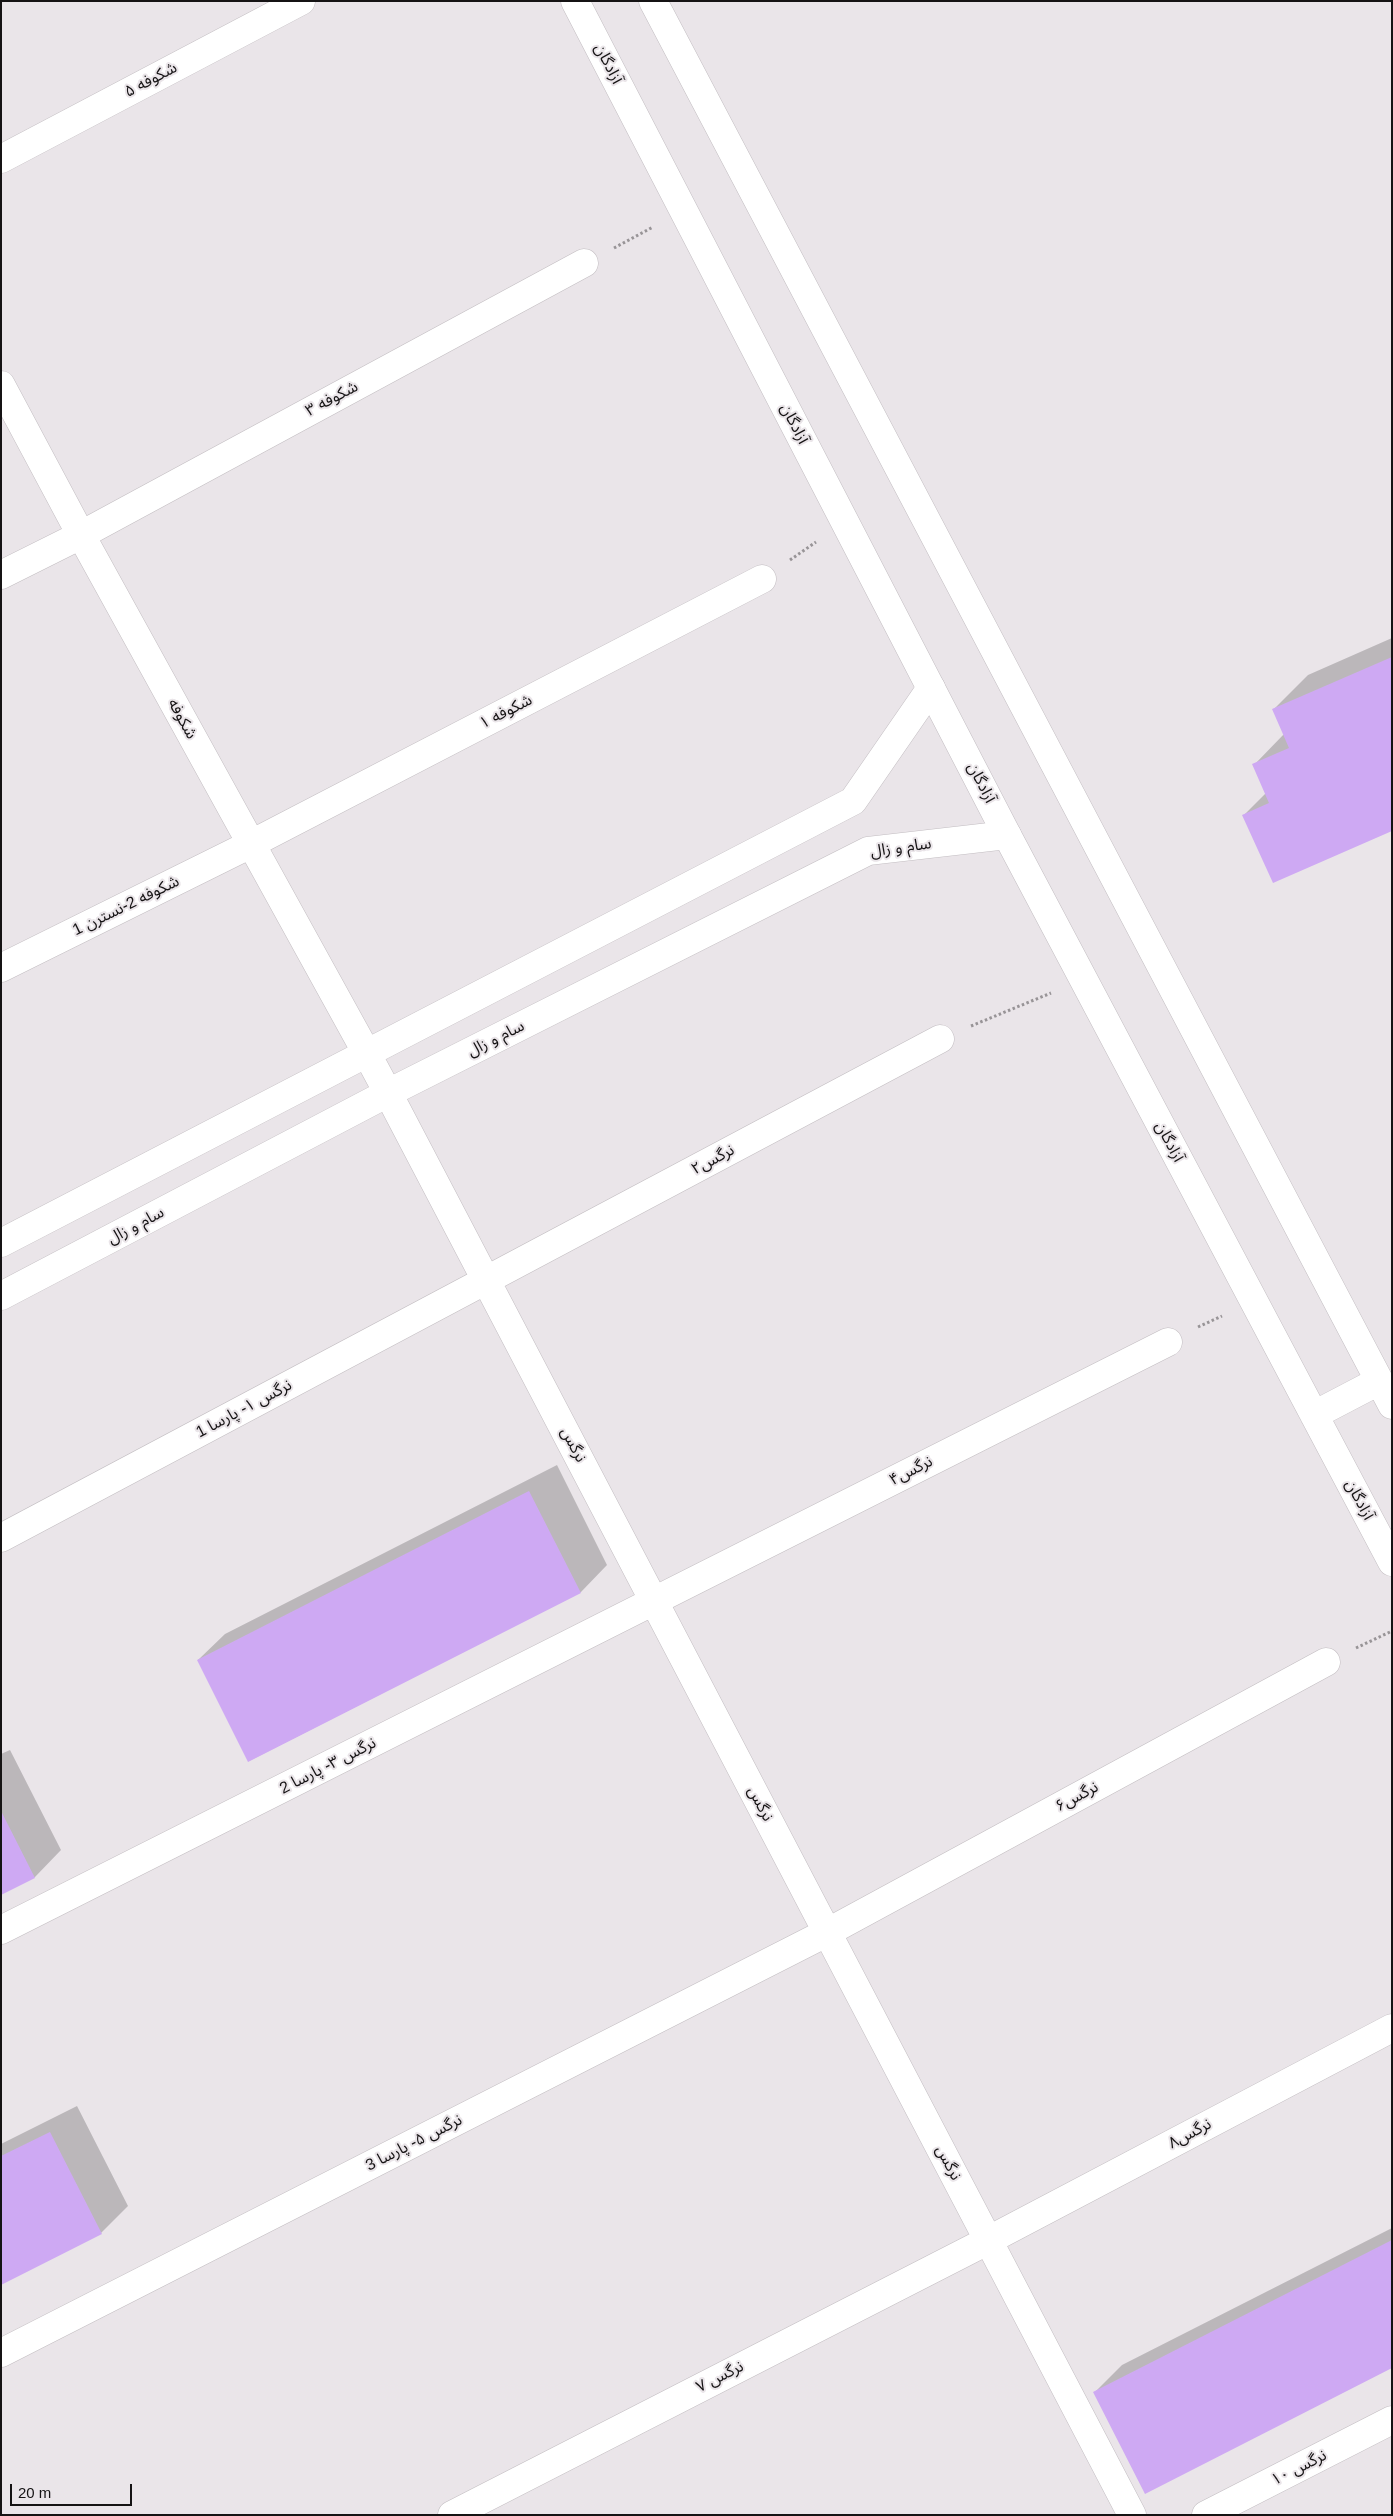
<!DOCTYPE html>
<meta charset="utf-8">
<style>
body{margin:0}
#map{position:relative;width:1393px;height:2516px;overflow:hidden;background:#eae5e9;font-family:Helvetica,sans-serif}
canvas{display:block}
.frame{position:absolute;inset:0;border:2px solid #151314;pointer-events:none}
.scale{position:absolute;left:10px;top:2484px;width:122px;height:22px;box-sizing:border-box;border:2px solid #151314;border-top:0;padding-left:6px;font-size:15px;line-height:18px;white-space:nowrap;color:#151314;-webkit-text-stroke:4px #eae5e9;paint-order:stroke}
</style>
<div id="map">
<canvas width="1393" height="2516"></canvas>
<div class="frame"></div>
<div class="scale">20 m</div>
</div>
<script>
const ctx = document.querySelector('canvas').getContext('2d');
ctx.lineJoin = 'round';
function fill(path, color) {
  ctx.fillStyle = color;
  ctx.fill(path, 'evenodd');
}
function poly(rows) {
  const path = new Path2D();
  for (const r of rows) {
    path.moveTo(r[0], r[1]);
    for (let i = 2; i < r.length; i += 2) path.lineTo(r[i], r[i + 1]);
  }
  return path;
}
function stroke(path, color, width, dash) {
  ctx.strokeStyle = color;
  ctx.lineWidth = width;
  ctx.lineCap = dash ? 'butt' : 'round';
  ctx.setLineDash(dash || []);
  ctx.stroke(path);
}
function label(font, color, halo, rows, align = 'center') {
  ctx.font = font + ' Helvetica,"Noto Sans Arabic",sans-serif';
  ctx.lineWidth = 4;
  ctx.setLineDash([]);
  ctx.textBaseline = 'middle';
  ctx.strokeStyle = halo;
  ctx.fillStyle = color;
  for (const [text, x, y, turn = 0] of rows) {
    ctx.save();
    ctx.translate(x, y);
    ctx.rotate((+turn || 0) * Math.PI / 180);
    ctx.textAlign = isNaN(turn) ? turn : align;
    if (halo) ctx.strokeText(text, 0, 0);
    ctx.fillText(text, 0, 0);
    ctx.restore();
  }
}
fill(poly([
 [1392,638,1392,829,1244,815,1266,793,1254,765,1284,734,1274,709,1308,675],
 [557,1465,607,1565,581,1592,249,1761,198,1660,225,1634],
 [10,1750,61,1850,35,1877,1,1894,1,1754],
 [77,2106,128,2206,101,2233,1,2284,1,2144],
 [1392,2228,1392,2368,1095,2392,1122,2365]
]), '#0003');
fill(poly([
 [1392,657,1392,831,1273,883,1242,815,1269,803,1252,764,1289,748,1272,709],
 [529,1491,581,1593,248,1762,197,1660],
 [1,1811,35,1878,1,1895],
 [50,2132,102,2234,1,2285,1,2156],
 [1392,2240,1392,2368,1145,2494,1093,2392]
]), '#cea9f3');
const minor = poly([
 [1,159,301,1],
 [1,385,81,535,366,1052],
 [1,575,81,535,584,263],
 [1,968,251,844,762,579],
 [388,1093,1132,2515],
 [1,1538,940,1039],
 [1,1930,1168,1342],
 [1,2353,828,1932,1326,1662],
 [452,2515,989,2240,1392,2028],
 [1206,2515,1392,2420]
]);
const tertiary = poly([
 [366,1052,388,1093],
 [1,1243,853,801,931,688],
 [1,1296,388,1093,868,851,1007,835]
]);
const primary = poly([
 [575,1,1007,835,1392,1562],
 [653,1,1392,1405],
 [1314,1415,1379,1381]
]);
stroke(minor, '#c2bdc1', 29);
stroke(tertiary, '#c2bdc1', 29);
stroke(primary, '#c2bdc1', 29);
stroke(poly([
 [614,248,653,227],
 [790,560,816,542],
 [971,1026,1051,993],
 [1198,1327,1222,1316],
 [1356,1648,1392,1631]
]), '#989497', 3, [2.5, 2.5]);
stroke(minor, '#fff', 28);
stroke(tertiary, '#fff', 28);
stroke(primary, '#fff', 28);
label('16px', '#151314', '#eae5e9', [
 ["آزادگان",608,64,63],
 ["شکوفه ۵",151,80,-28],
 ["شکوفه ۳",332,399,-28],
 ["آزادگان",794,424,63],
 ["شکوفه ۱",506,712,-27],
 ["شکوفه",182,719,61],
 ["آزادگان",981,783,63],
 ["سام و زال",901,848,-8],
 ["شکوفه 2-نسترن 1",126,906,-26],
 ["سام و زال",496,1039,-27],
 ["آزادگان",1169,1142,62],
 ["نرگس۲",713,1160,-28],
 ["سام و زال",136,1226,-28],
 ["نرگس ۱- پارسا 1",244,1409,-28],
 ["نرگس",573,1445,62],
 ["نرگس۴",911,1471,-27],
 ["آزادگان",1359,1500,62],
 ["نرگس ۳- پارسا 2",328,1766,-27],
 ["نرگس۶",1077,1797,-28],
 ["نرگس",760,1804,62],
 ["نرگس۸",1190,2134,-28],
 ["نرگس ۵- پارسا 3",414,2143,-27],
 ["نرگس",948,2163,62],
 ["نرگس ۷",720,2377,-27],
 ["نرگس ۱۰",1299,2468,-27]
]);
</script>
